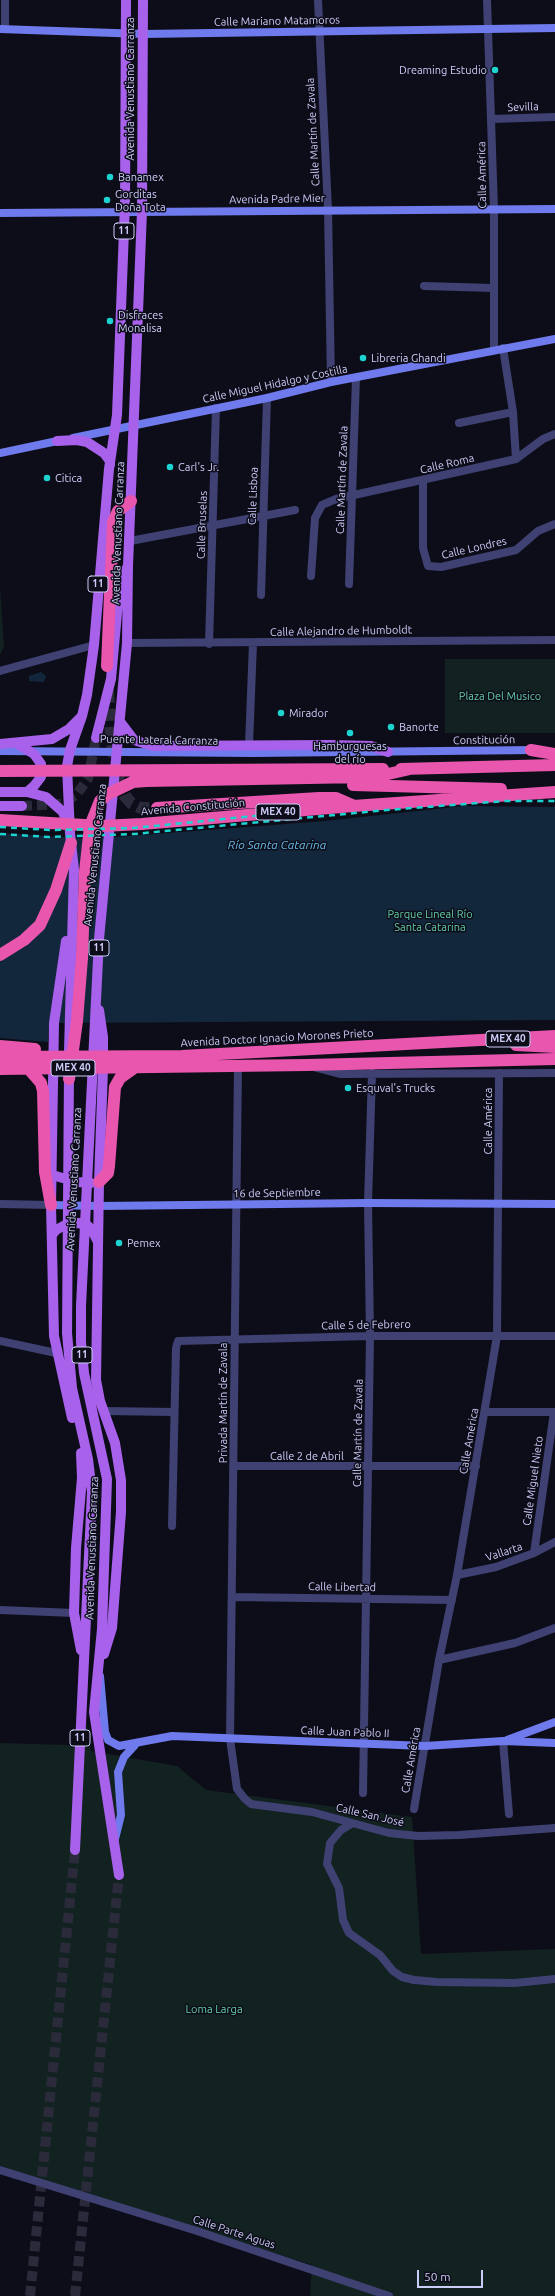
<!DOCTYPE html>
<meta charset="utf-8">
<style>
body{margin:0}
#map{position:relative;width:555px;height:2296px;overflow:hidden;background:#0d0d19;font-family:Ubuntu,sans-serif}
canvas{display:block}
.scale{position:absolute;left:417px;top:2270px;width:66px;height:18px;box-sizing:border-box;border:2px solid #ccccf8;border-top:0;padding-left:5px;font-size:12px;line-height:14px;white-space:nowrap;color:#ccccf8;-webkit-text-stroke:3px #0d0d19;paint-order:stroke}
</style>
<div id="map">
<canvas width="555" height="2296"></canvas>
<div class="scale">50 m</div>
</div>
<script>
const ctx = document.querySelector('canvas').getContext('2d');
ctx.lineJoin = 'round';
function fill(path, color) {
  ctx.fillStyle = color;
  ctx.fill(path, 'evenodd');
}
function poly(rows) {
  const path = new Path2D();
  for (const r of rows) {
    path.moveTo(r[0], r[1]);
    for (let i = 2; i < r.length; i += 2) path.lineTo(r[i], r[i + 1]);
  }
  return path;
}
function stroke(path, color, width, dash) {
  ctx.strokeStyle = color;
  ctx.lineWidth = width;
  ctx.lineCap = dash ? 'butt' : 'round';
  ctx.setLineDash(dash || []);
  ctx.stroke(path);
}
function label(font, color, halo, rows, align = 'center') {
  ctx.font = font + ' Ubuntu,sans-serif';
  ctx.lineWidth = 3;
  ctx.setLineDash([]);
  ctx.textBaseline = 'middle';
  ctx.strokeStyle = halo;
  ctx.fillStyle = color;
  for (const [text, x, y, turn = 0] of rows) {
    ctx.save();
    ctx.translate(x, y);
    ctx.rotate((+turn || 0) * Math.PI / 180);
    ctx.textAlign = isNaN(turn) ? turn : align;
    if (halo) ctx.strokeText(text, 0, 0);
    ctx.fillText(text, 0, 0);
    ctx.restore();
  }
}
fill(poly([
 [0,586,4,647,0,655],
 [445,659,555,659,555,733,445,733],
 [86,1721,91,1751,177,1766,206,1790,412,1817,421,1954,555,1949,555,2296,310,2296,312,2265,0,2166,0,1743,68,1745,83,1750]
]), '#112220');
fill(poly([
 [41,672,46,676,44,682,29,681,29,676],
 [463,806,555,807,555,1020,49,1023,48,1042,0,1038,0,833,89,839,325,821]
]), '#13273c');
stroke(poly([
 [22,806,61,804,76,795,88,779,96,738],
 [30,2296,75,1850],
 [75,2296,119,1875]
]), '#2a2a3a', 10, [10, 5]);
stroke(poly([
 [108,691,111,737,115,760],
 [118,778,125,796,131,803,141,808,157,808]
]), '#2a2a3a', 12, [12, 6]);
stroke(poly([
 [318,0,328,209,331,382],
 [487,0,494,209,494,350],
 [5,29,5,0],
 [491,119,555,117],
 [424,286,493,288],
 [503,348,513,412,516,459],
 [459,423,513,412],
 [423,481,423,548,428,566,441,567,516,550,538,531,555,524],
 [130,541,295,510],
 [311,576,315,518,322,505,336,499,516,459,543,439,555,434],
 [349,584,356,378],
 [261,595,267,398],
 [127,643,555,640],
 [209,644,216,408],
 [0,671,94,645],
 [249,745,253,643],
 [238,1066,230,1739,237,1789,245,1799,251,1804,312,1812,389,1833,418,1836,459,1835,555,1828],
 [317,1068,340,1074,555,1073],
 [0,1204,51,1205],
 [0,1341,56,1353],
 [103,1411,174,1412],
 [485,1412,555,1412],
 [234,1466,476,1466],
 [172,1526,176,1348,178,1341,370,1336,555,1336],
 [534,1553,554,1412],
 [457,1575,496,1567,534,1553,555,1542],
 [233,1597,452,1600],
 [0,1610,74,1613],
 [439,1660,515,1643,555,1628],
 [503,1741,509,1814],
 [363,1793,370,1336,368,1203,372,1073],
 [414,1809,439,1660,457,1575,497,1336,499,1073],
 [351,1824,341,1830,330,1843,327,1864,339,1888,343,1920,349,1933,380,1955,393,1971,402,1977,414,1980,437,1982,515,1983,555,1979],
 [0,2170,197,2231,389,2296]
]), '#3e4172', 8);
stroke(poly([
 [0,29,143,34,555,28],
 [0,213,555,209],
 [73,438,267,398,331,382,555,339],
 [0,453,62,440],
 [0,751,253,753,535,750],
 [51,1205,99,1206,368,1203,555,1204],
 [100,1676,105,1732,108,1740,119,1746,172,1736,425,1746,503,1741,555,1743],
 [507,1740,555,1722],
 [115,1839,121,1815,118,1772,124,1757,135,1745]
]), '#6f7aec', 8);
stroke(poly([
 [57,441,77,440,87,442,104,453,110,461,110,465],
 [121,723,134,740,153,746,330,745,371,746,388,752],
 [96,738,111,679,120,580,128,566],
 [0,744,52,739,69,729,81,717],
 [18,744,34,754,41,764,41,777,34,786,27,792],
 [0,792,27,792,46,797,63,812,67,823],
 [0,806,22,806],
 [66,941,54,1023,51,1205,54,1336,72,1418],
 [99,1010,103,1037,103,1069,99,1182,96,1380,100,1401,115,1443,121,1480,121,1512,112,1628,104,1654],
 [69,1051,74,870,70,833,67,766,70,750,82,716,87,695,94,645,109,469,117,415,125,203,126,0],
 [69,1073,67,1333,72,1388,88,1459,92,1492,75,1850],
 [52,1175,77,1182,91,1183],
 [52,1235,56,1230,65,1225,78,1223,87,1225,92,1230,98,1242],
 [81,1453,82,1478,76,1548,74,1613,81,1650],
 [119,1875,94,1712,102,1629,107,1479,84,1373,81,1342,81,1306,99,939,127,643,128,566,142,211,143,0]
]), '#a761ea', 10);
stroke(poly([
 [107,666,113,522,118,511,131,501],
 [531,750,555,754],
 [401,769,555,765],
 [0,771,383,769],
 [353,785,501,789],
 [157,808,319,798,336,798,352,805],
 [0,820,101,826,142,824,353,806,555,792],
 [0,955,24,940,40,925,56,890,71,843],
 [516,1045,555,1047],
 [0,1046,35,1049],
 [0,1057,182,1056,555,1036],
 [28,1068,41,1083,43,1091,45,1172,51,1205],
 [0,1069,307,1065,555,1059],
 [69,1079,77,1021,82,958,85,872,90,826,100,801,108,794,133,782,146,781,362,777,388,774,410,769],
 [99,1182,108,1173,109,1166,115,1087,120,1078,134,1068]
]), '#e856ad', 12);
stroke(poly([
 [0,827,51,830,134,828,284,813],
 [0,834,50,837,134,834,387,810,505,801,555,801]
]), '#1cd3d1', 2.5, [6, 5]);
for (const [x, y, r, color] of [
 [495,70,4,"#1cd3d1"],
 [110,177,4,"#1cd3d1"],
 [107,200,4,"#1cd3d1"],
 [110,321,4,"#1cd3d1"],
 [363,358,4,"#1cd3d1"],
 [170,467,4,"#1cd3d1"],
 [47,478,4,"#1cd3d1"],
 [281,713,4,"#1cd3d1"],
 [391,727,4,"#1cd3d1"],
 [350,733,4,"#1cd3d1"],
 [348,1088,4,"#1cd3d1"],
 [119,1243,4,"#1cd3d1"]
]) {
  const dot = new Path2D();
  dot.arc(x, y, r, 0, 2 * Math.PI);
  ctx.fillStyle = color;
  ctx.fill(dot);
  stroke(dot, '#0d0d19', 1.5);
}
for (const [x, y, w] of [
 [124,231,20],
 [98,584,20],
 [278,812,44],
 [99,948,20],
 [508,1039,44],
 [73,1068,44],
 [82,1355,20],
 [80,1738,20]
]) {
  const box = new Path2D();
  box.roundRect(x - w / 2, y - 8, w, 16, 3);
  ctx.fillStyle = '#0d0d19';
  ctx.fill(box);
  stroke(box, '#ccccf8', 1);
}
label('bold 10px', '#ccccf8', null, [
 ["11",124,231],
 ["11",98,584],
 ["MEX 40",278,812],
 ["11",99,948],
 ["MEX 40",508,1039],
 ["MEX 40",73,1068],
 ["11",82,1355],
 ["11",80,1738]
]);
label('11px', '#ccccf8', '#0d0d19', [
 ["Calle Mariano Matamoros",277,21,-1],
 ["Avenida Venustiano Carranza",130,89,-90],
 ["Sevilla",523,107,-2],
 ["Calle Martín de Zavala",313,132,-93],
 ["Calle América",482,175,-91],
 ["Avenida Padre Mier",277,199,-1],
 ["Calle Miguel Hidalgo y Costilla",275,384,-12],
 ["Calle Roma",447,464,-13],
 ["Calle Martín de Zavala",342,480,-88],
 ["Calle Lisboa",253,496,-88],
 ["Calle Bruselas",202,525,-88],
 ["Avenida Venustiano Carranza",118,533,-88],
 ["Calle Londres",474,548,-13],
 ["Calle Alejandro de Humboldt",341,631,-1],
 ["Puente Lateral Carranza",159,740,1],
 ["Constitución",484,740,-1],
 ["Avenida Constitución",193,807,-5],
 ["Avenida Venustiano Carranza",95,855,-84],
 ["Avenida Doctor Ignacio Morones Prieto",277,1038,-3],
 ["Calle América",488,1121,-90],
 ["Avenida Venustiano Carranza",74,1179,-87],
 ["16 de Septiembre",277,1193,-1],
 ["Calle 5 de Febrero",366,1325,-1],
 ["Privada Martín de Zavala",223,1403,-90],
 ["Calle Martín de Zavala",358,1433,-89],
 ["Calle América",469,1441,-80],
 ["Calle 2 de Abril",307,1456],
 ["Calle Miguel Nieto",533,1481,-82],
 ["Avenida Venustiano Carranza",92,1548,-88],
 ["Vallarta",504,1552,-18],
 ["Calle Libertad",342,1587,1],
 ["Calle Juan Pablo II",345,1732,2],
 ["Calle América",411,1760,-80],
 ["Calle San José",370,1815,13],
 ["Calle Parte Aguas",234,2232,18]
]);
label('11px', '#ccccf8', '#0d0d19', [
 ["Dreaming Estudio",487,70,"right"],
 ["Banamex",118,177],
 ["Gorditas",115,194],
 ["Doña Tota",115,207],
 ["Disfraces",118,315],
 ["Monalisa",118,328],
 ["Libreria Ghandi",371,358],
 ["Carl's Jr.",178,467],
 ["Citica",55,478],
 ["Mirador",289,713],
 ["Banorte",399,727],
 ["Hamburguesas",350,746,"center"],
 ["del río",350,759,"center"],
 ["Esquval's Trucks",356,1088],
 ["Pemex",127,1243]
], 'left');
label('11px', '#63cda7', '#0d0d19', [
 ["Plaza Del Musico",500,696],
 ["Parque Lineal Río",430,914],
 ["Santa Catarina",430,927],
 ["Loma Larga",214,2009]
]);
label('italic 12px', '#67bceb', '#0d0d19', [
 ["Río Santa Catarina",277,845]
]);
</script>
